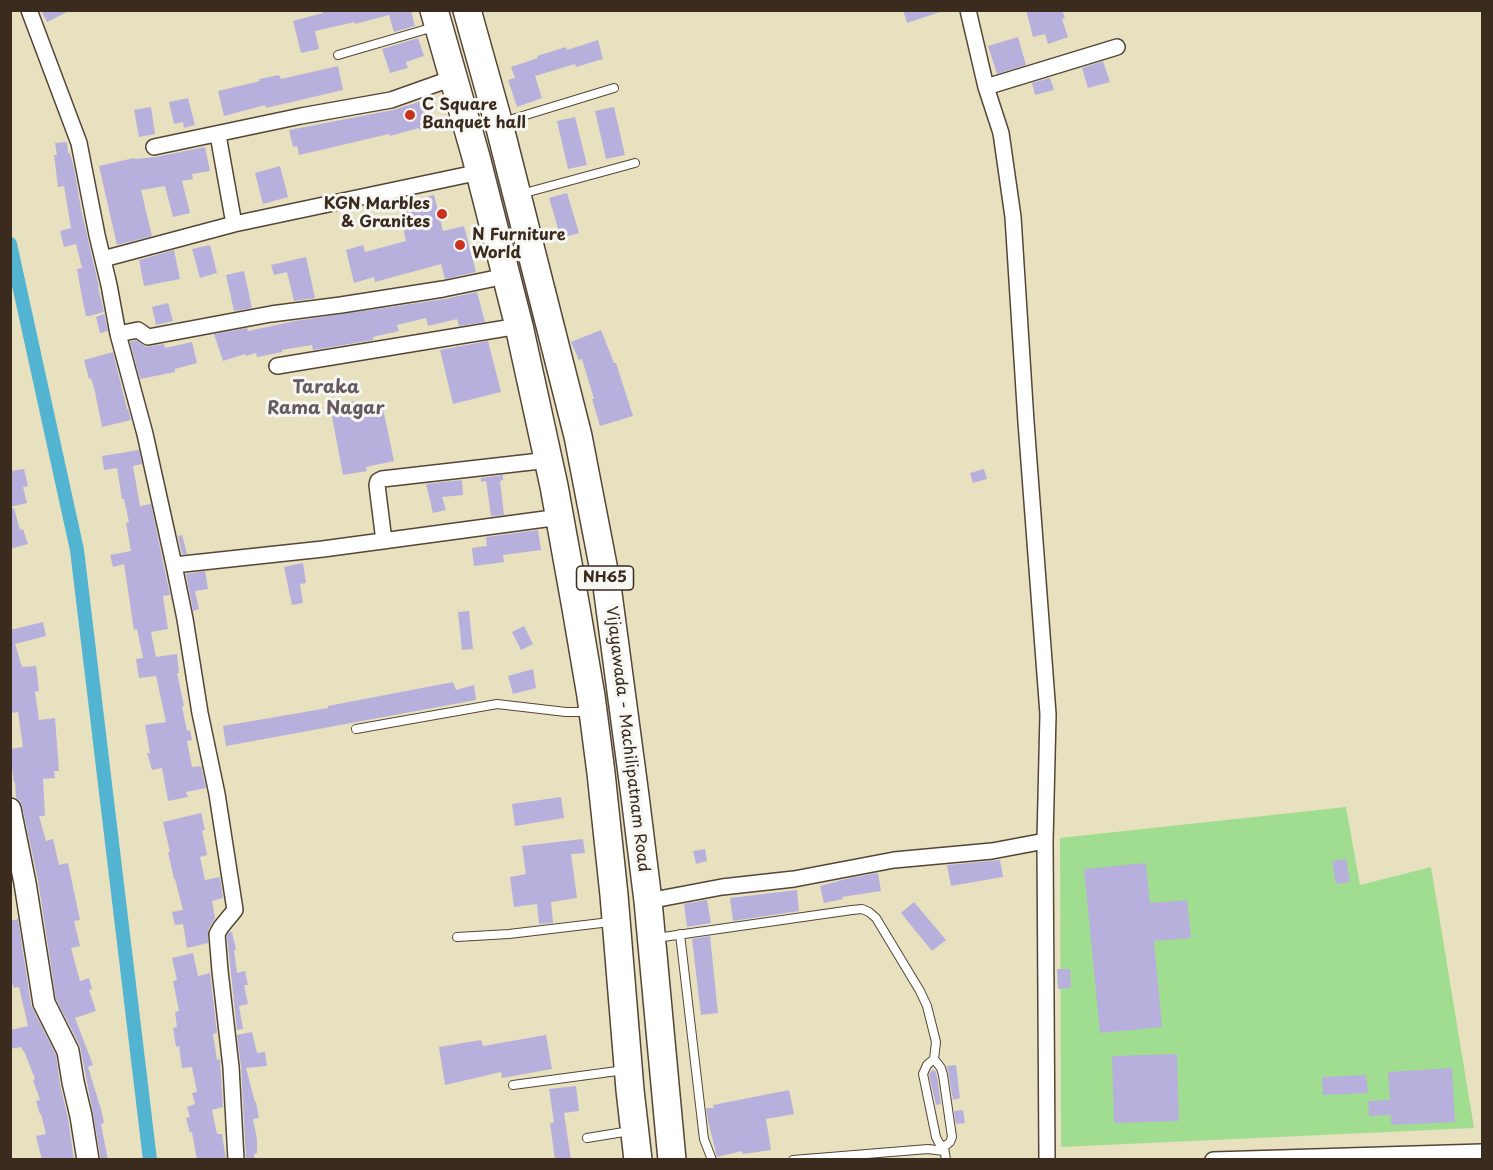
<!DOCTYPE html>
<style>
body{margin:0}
#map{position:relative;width:1493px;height:1170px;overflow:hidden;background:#e7e1bf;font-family:"Playpen Sans",sans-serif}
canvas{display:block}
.frame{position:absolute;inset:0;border:12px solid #3b2a1e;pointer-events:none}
</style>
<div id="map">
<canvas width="1493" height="1170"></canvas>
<div class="frame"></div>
</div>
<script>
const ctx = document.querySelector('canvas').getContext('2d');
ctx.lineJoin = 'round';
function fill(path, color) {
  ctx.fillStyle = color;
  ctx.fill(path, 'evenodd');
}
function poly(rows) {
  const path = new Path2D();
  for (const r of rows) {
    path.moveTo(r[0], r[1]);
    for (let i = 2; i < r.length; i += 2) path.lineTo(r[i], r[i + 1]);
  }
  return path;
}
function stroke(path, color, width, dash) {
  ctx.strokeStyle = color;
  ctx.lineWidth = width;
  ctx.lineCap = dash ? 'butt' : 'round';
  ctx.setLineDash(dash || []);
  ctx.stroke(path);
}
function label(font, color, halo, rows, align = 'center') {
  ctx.font = font + ' "Playpen Sans",sans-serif';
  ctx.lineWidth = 6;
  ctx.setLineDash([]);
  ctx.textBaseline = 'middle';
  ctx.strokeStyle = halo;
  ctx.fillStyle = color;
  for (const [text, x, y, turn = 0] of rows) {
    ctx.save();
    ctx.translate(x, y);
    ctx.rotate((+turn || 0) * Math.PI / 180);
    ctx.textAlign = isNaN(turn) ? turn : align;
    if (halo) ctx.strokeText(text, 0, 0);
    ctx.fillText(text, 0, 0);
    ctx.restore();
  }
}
fill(poly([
 [1346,807,1360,885,1431,867,1474,1128,1061,1147,1060,838]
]), '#a1dd90');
stroke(poly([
 [10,244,77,550,150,1160]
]), '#52b4d1', 14);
fill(poly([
 [41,10,71,10,47,22],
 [322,10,411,10,415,26,394,32,389,15,355,24,355,22,315,31,319,49,301,53,293,21,323,13],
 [903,10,940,10,940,12,907,23],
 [1026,10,1062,10,1065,18,1062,19,1068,37,1048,44,1045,34,1033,37],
 [1018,37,1026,65,997,74,988,46],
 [418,38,424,56,406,62,408,68,390,73,382,49],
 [598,40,603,59,576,67,575,64,535,76,542,98,517,107,508,80,515,78,511,67,538,58,537,56,566,47,567,50],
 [1103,61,1110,82,1088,88,1082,68],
 [338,66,343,90,266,108,265,105,224,116,218,91,260,81,259,79,279,75,281,79],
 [1050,78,1054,90,1035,95,1032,83],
 [188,98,195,125,184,128,183,122,174,124,169,102],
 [425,100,432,127,419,130,419,128,390,136,389,134,299,155,297,146,293,147,289,130,393,110],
 [151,107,155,134,139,137,134,110],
 [614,107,625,155,606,159,595,111],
 [575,117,587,165,568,169,557,121],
 [67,142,68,153,70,153,74,168,81,209,99,287,98,287,104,312,89,316,86,316,82,297,77,269,82,268,76,244,64,247,60,231,71,228,64,186,58,187,54,155,57,155,55,143],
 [205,147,210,171,192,174,193,179,182,181,190,213,173,217,165,186,141,190,152,236,117,245,99,166,134,158,135,159,156,157],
 [280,166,288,197,263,204,255,173],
 [567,193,579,233,561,238,549,198],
 [434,195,443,231,464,226,476,272,445,279,441,264,375,282,374,277,354,283,346,250,363,245,365,252,406,241,398,203],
 [210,245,217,273,200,278,192,249],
 [174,250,180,279,144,286,139,260],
 [306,257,315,298,294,301,287,272,274,275,271,265],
 [244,271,252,308,234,311,226,275],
 [477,292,485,322,459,326,457,319,428,326,426,318,397,325,399,331,373,337,373,340,313,350,312,345,282,350,282,352,257,357,256,353,246,356,245,354,223,361,214,334,247,328,248,331,295,321,445,299],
 [168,303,173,321,156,325,152,307],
 [104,314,108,331,100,333,96,317],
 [601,330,614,363,616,363,633,416,600,426,592,399,594,399,582,359,579,360,571,342],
 [136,340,146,347,164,344,165,348,192,342,197,363,175,369,175,372,140,379,130,342],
 [488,341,501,392,453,404,440,350],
 [113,352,127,409,128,409,131,420,102,427,95,392,91,378,89,379,84,360],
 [354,401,356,410,382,404,394,461,366,467,367,471,343,475,330,406],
 [139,450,142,464,133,466,140,506,151,504,170,595,163,596,168,629,151,632,156,657,177,654,179,673,177,673,184,706,182,706,187,731,190,730,192,740,187,741,192,767,201,766,206,788,186,792,188,797,168,801,162,768,152,770,147,753,150,753,145,725,166,722,156,676,139,678,136,659,143,658,137,629,134,630,124,564,113,567,110,555,131,551,126,523,129,522,124,499,122,499,117,468,104,470,102,456],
 [24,469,28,486,23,487,27,503,10,507,10,471],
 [984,469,987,479,973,483,970,473],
 [503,475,503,480,500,481,504,515,491,516,486,481,481,482,481,478],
 [462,480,463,495,442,497,446,510,433,513,426,484],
 [14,508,20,530,23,529,28,544,10,549,10,509],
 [538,530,541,550,503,555,504,562,474,566,472,548,487,546,486,537],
 [182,535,187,554,182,554,178,536],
 [303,563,306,583,300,584,303,603,292,605,284,567],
 [205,571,208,589,195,591,199,609,193,611,186,574],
 [469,611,473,649,462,650,458,612],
 [43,622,46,636,15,644,22,667,36,666,39,691,35,692,39,720,55,718,59,771,54,771,55,778,43,779,45,816,39,816,46,841,53,839,59,865,68,863,80,920,74,921,80,946,71,948,80,981,89,978,92,989,89,990,96,1011,75,1018,93,1065,88,1067,101,1109,104,1123,101,1124,108,1160,101,1160,93,1113,80,1046,56,999,38,880,22,806,20,801,16,798,15,782,14,783,12,767,10,767,10,749,23,747,18,712,11,713,10,707,10,698,12,698,10,686,10,630],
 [524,626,533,644,521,650,512,632],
 [533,669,536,688,513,694,508,676],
 [453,682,456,690,474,685,476,700,226,746,223,726,328,708,328,706],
 [561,797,564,818,515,826,512,804],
 [201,813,205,830,202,831,207,855,200,857,205,880,220,877,223,898,212,901,215,918,208,930,208,943,187,948,183,924,175,925,172,912,183,910,175,879,174,879,168,852,170,852,163,822],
 [583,839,585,853,571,854,577,898,551,902,553,923,539,924,537,904,514,907,510,877,526,874,522,846],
 [705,849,707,861,696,864,693,851],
 [1346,859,1350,882,1336,884,1332,861],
 [1000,860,1003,877,951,886,947,865],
 [1146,863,1150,903,1187,900,1191,938,1154,941,1162,1027,1100,1033,1084,869],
 [878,873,881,891,842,897,843,899,824,903,820,886,850,878],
 [797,890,799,911,733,921,730,898],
 [707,900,711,923,687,927,684,904],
 [914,902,946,940,932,951,901,913],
 [18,919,31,1005,56,1055,60,1084,68,1118,74,1160,42,1160,36,1136,46,1134,41,1114,40,1114,36,1101,40,1100,33,1080,35,1079,24,1051,23,1051,21,1047,10,1049,10,1030,28,1026,19,987,14,988,10,978,10,921],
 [229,932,232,932,236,950,234,950,237,973,245,971,248,985,244,985,248,1004,239,1006,243,1029,237,1030,227,936],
 [710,936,718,1013,701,1015,692,939],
 [193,953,198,976,210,973,217,1033,213,1034,217,1060,220,1059,223,1107,212,1110,217,1134,222,1134,226,1160,197,1160,192,1132,190,1133,186,1118,190,1117,187,1107,195,1104,192,1093,197,1092,192,1067,182,1068,179,1046,176,1047,173,1028,177,1027,175,1012,179,1011,173,981,177,980,172,958],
 [1057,969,1070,969,1071,988,1058,989],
 [252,1032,257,1053,265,1052,267,1066,246,1068,255,1102,256,1102,259,1118,253,1119,257,1139,257,1153,254,1154,255,1160,246,1160,241,1066,237,1035],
 [546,1035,552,1069,502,1078,501,1072,445,1085,439,1047,481,1040,483,1046],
 [1177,1054,1179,1121,1114,1123,1112,1056],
 [956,1065,960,1098,953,1100,947,1066],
 [1452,1068,1455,1122,1391,1125,1391,1115,1369,1116,1368,1101,1390,1100,1388,1072],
 [935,1070,937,1076,941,1104,936,1105,929,1075,931,1071],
 [1366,1075,1368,1093,1323,1095,1322,1077],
 [576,1086,579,1111,564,1113,571,1160,555,1160,550,1123,554,1122,549,1089],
 [789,1090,794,1114,766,1119,771,1150,743,1154,742,1151,717,1157,708,1121,706,1108,714,1108,713,1105],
 [963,1110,965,1123,956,1124,954,1111]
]), '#b8b0dc');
const lane = poly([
 [338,55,434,27],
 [503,122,614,88],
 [521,194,635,163],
 [356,729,497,704,566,712,579,712,589,710],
 [680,934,704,1139,712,1160],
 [457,937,509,934,610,922],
 [656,938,852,910,862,909,869,912,876,918,920,991,927,1006,936,1042,934,1059,941,1068,943,1075,952,1137,950,1142,944,1147],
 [934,1059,927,1065,923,1074,936,1137,939,1143,944,1147,946,1160],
 [513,1085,625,1070],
 [587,1138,630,1131],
 [793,1160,928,1149,944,1151]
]);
const street = poly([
 [29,10,79,143,97,235,109,285,118,334,145,434,174,565,185,619,200,713,217,794,235,910,221,927,217,934,220,971,231,1067,236,1160],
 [968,10,986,87,1001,133,1013,217,1026,422,1048,714,1045,841,1047,1160],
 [986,87,1117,47],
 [218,135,234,224],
 [154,147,301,116,391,100,453,78],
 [103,259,234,224,480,172],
 [118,334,138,330,148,337,271,314,341,305,443,289,506,276],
 [277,366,519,326],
 [384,541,377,485,378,481,382,479,549,460],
 [174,565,323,549,560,517],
 [648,901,722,887,794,879,894,860,992,851,1045,841],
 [1213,1160,1482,1152]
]);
const secondary = poly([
 [10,809,25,883,44,1003,68,1051,73,1082,81,1116,88,1160]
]);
const highway = poly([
 [434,10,476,157,519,326,554,486,576,608,591,696,601,773,614,895,630,1090,638,1160],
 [467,10,500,128,578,436,607,586,635,796,648,901,672,1160]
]);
stroke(lane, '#554536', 10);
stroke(street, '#554536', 18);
stroke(secondary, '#554536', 24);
stroke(highway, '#554536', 30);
stroke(lane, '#fff', 8);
stroke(street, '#fff', 15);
stroke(secondary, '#fff', 21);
stroke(highway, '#fff', 27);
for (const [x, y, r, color] of [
 [410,115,6,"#c8321e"],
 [442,214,6,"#c8321e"],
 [460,245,6,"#c8321e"]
]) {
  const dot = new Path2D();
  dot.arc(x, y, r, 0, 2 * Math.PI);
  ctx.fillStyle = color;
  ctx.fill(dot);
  stroke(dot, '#f6f6f2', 2);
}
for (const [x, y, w] of [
 [605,578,57]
]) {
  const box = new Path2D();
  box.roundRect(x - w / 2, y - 12, w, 24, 4.5);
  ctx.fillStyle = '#f6f6f2';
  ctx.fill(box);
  stroke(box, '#3b2a1e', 1.5);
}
label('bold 15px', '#3b2a1e', null, [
 ["NH65",605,578]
]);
label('bold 16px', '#3b2a1e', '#f6f6f2', [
 ["C Square",422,106],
 ["Banquet hall",422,124],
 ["KGN Marbles",430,205,"right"],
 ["& Granites",430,223,"right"],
 ["N Furniture",472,236],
 ["World",472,254]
], 'left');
label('16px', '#3b2a1e', '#f6f6f2', [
 ["Vijayawada - Machilipatnam Road",627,739,83]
]);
label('bold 18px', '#675960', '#f6f6f2', [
 ["Taraka",326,388],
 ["Rama Nagar",326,409]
]);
</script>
